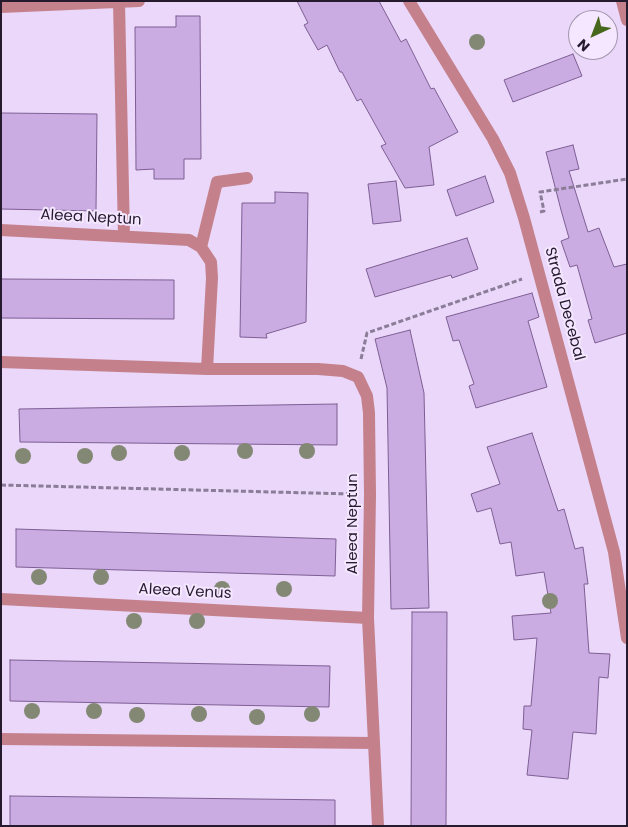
<!DOCTYPE html>
<style>
body{margin:0}
#map{position:relative;width:628px;height:827px;overflow:hidden;background:#ead7fa;font-family:Poppins,sans-serif}
canvas{display:block}
.frame{position:absolute;inset:0;border:2px solid #261a2f;pointer-events:none}
.north{position:absolute;left:568px;top:10px;width:50px;height:50px;box-sizing:border-box;background:#f4e7ff;border:1px solid #a295ac;border-radius:50%;rotate:223deg;font-size:14px;font-weight:700;line-height:20px;text-align:center;color:#261a2f}
.north::after{content:'';display:block;margin:auto;width:18px;height:22px;background:#47671d;clip-path:polygon(50% 0,100% 100%,50% 72%,0 100%)}
</style>
<div id="map">
<canvas width="628" height="827"></canvas>
<div class="frame"></div>
<div class="north">N</div>
</div>
<script>
const ctx = document.querySelector('canvas').getContext('2d');
ctx.lineJoin = 'round';
function fill(path, color) {
  ctx.fillStyle = color;
  ctx.fill(path, 'evenodd');
}
function poly(rows) {
  const path = new Path2D();
  for (const r of rows) {
    path.moveTo(r[0], r[1]);
    for (let i = 2; i < r.length; i += 2) path.lineTo(r[i], r[i + 1]);
  }
  return path;
}
function stroke(path, color, width, dash) {
  ctx.strokeStyle = color;
  ctx.lineWidth = width;
  ctx.lineCap = dash ? 'butt' : 'round';
  ctx.setLineDash(dash || []);
  ctx.stroke(path);
}
function label(font, color, halo, rows, align = 'center') {
  ctx.font = font + ' Poppins,sans-serif';
  ctx.lineWidth = 4;
  ctx.setLineDash([]);
  ctx.textBaseline = 'middle';
  ctx.strokeStyle = halo;
  ctx.fillStyle = color;
  for (const [text, x, y, turn = 0] of rows) {
    ctx.save();
    ctx.translate(x, y);
    ctx.rotate((+turn || 0) * Math.PI / 180);
    ctx.textAlign = isNaN(turn) ? turn : align;
    if (halo) ctx.strokeText(text, 0, 0);
    ctx.fillText(text, 0, 0);
    ctx.restore();
  }
}
const building = poly([
 [297,1,379,1,401,42,406,39,431,89,434,88,458,132,429,147,434,185,405,188,381,146,386,144,361,99,357,101,342,72,340,72,327,45,318,50,304,25,308,23,297,1],
 [176,16,200,16,201,159,184,159,184,179,154,179,154,169,136,170,135,27,176,27,176,16],
 [573,54,582,76,513,102,504,80,573,54],
 [1,113,97,114,96,211,1,209,1,113],
 [573,145,579,169,569,171,588,232,599,228,614,267,627,264,627,333,595,343,588,320,592,319,577,265,570,267,561,241,569,238,561,210,546,152,573,145],
 [485,176,494,202,456,216,447,190,485,176],
 [396,181,401,221,373,224,368,184,396,181],
 [275,192,308,193,306,322,266,334,267,338,240,337,242,203,275,203,275,192],
 [467,238,478,269,452,278,451,275,375,297,366,269,467,238],
 [1,279,174,280,174,319,1,318,1,279],
 [532,293,539,317,528,321,547,387,476,408,469,386,474,384,459,340,453,341,446,317,532,293],
 [410,330,424,393,429,608,391,609,387,388,375,339,410,330],
 [337,404,337,445,20,442,19,409,337,404],
 [532,433,558,511,564,509,575,549,583,547,588,584,584,584,589,653,610,654,608,678,599,677,596,734,573,732,568,779,527,775,532,730,523,729,524,706,531,706,537,638,514,640,512,616,551,613,544,572,516,576,511,542,500,544,491,508,477,512,471,494,500,484,487,447,532,433],
 [16,529,336,539,335,576,16,567,16,529],
 [412,612,447,612,446,826,411,826,412,612],
 [10,660,330,666,329,707,10,701,10,660],
 [10,796,335,800,335,826,10,826,10,796]
]);
fill(building, '#caabe2');
stroke(building, '#7d5f93', 1);
stroke(poly([
 [540,212,544,211,540,192,627,179],
 [361,359,367,333,522,279],
 [1,485,351,494]
]), '#8b7c98', 3, [5, 2.5]);
stroke(poly([
 [409,1,493,139,510,173,524,218,614,552,627,638],
 [622,1,627,20],
 [119,2,124,236],
 [1,7,139,1],
 [1,230,189,240,201,247,211,262,212,278,207,369],
 [201,247,217,182,247,178],
 [1,362,207,369,318,369,343,371,358,377,367,396,369,413,370,495,368,618,378,826],
 [1,599,368,618],
 [1,739,374,743]
]), '#c4818b', 12);
ctx.fillStyle = '#828873';
for (const [x, y] of [
 [477,42],
 [245,451],
 [307,451],
 [119,453],
 [182,453],
 [23,456],
 [85,456],
 [39,577],
 [101,577],
 [222,589],
 [284,589],
 [550,601],
 [134,621],
 [197,621],
 [32,711],
 [94,711],
 [199,714],
 [312,714],
 [137,715],
 [257,717]
]) {
  ctx.beginPath();
  ctx.arc(x, y, 8, 0, 2 * Math.PI);
  ctx.fill();
}
label('15px', '#261a2f', '#f4e7ff', [
 ["Aleea Neptun",91,218,3],
 ["Strada Decebal",564,304,75],
 ["Aleea Neptun",353,524,-90],
 ["Aleea Venus",185,592,3]
]);
</script>
